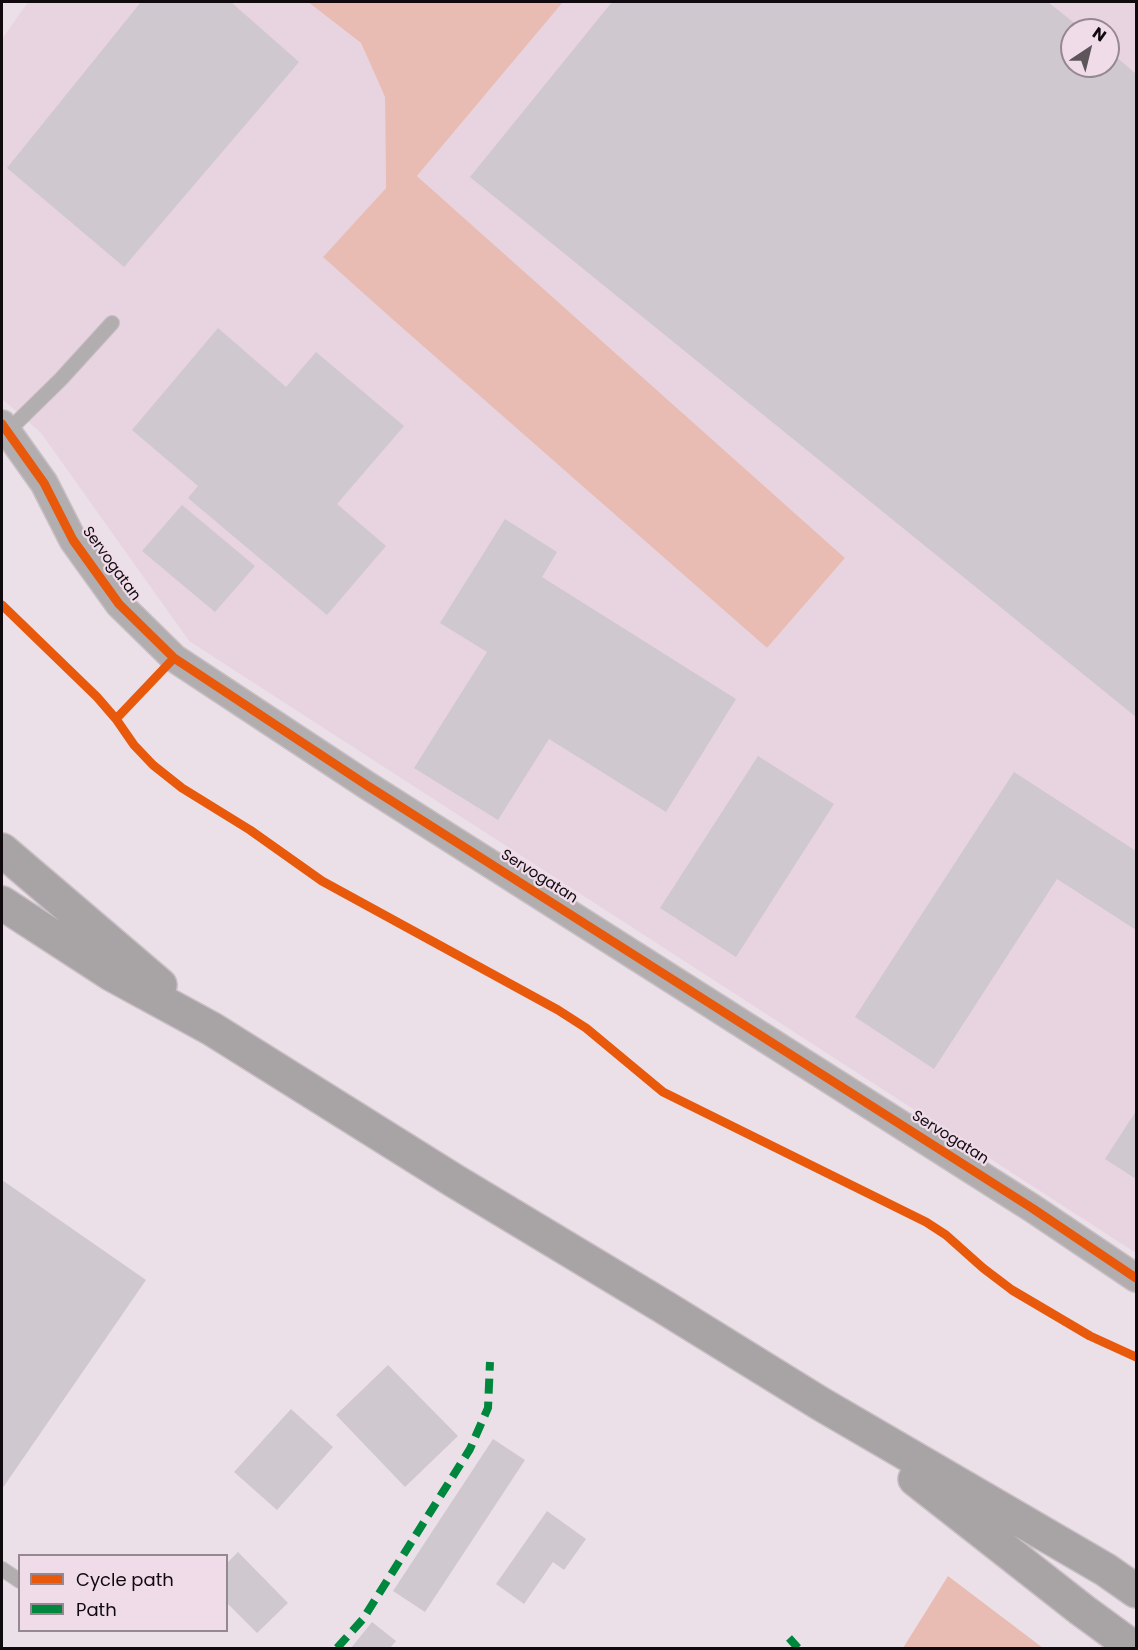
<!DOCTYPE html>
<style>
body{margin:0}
#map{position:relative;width:1138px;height:1650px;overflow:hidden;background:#ece0e8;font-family:Poppins,sans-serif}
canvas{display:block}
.frame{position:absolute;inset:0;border:3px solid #100a0e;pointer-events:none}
.legend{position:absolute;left:18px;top:1554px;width:210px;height:78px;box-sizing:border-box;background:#f0dce9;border:2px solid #968891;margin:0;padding:8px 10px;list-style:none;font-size:18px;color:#100a0e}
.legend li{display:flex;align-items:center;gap:12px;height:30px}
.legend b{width:30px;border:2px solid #968891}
.north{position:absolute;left:1060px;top:18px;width:60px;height:60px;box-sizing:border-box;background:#f0dce9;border:2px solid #968891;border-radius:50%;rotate:35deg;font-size:16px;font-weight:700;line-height:24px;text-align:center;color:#100a0e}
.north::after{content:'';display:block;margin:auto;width:21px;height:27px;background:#5d555a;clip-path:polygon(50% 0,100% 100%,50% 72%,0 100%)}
</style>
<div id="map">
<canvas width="1138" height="1650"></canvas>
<div class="frame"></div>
<ul class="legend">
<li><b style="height:8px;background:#e8590c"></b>Cycle path</li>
<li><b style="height:8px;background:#00873e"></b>Path</li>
</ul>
<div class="north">N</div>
</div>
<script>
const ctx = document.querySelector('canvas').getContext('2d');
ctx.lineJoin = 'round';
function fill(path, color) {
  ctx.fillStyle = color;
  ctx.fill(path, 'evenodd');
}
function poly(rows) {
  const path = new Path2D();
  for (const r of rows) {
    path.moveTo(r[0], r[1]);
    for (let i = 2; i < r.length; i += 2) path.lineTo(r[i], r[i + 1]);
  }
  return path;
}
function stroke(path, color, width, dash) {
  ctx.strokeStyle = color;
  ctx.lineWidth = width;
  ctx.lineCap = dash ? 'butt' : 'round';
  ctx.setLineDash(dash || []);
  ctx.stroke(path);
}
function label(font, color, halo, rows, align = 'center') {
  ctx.font = font + ' Poppins,sans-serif';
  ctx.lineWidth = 4.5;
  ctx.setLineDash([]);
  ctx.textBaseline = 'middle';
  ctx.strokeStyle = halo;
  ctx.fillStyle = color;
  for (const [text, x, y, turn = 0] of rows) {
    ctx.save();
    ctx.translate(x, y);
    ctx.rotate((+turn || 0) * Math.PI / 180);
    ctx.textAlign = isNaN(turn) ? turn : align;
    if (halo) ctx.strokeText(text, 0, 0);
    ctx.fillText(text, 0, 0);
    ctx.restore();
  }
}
fill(poly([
 [28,2,308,2,361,43,385,97,386,188,324,256,767,648,845,558,417,176,563,2,1136,2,1136,1253,189,641,41,433,2,399,2,39],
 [1072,30,1108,30,1108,66,1072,66]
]), '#e8d4e1');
fill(poly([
 [308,2,563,2,417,176,845,558,767,648,390,317,323,257,386,188,385,97,361,43],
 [948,1576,1043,1648,903,1648]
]), '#e8bcb3');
fill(poly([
 [141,2,231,2,299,62,124,267,7,168],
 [612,2,1048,2,1083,30,1072,30,1072,66,1108,66,1108,50,1136,74,1136,717,470,177],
 [218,328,286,387,316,352,404,426,337,504,386,546,327,615,188,498,198,486,132,430],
 [182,505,255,566,215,612,142,551],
 [505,519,557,552,542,577,736,699,666,812,549,739,498,820,414,768,487,652,440,623],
 [758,756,834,804,736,957,660,908],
 [1014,772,1136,851,1136,930,1057,879,934,1069,855,1017],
 [1136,1111,1136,1179,1105,1159],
 [2,1180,146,1280,2,1489],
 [388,1365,458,1436,405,1487,336,1415],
 [291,1409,333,1447,277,1510,234,1472],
 [493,1439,525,1460,425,1612,393,1591],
 [547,1511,586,1539,564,1570,553,1562,524,1604,496,1584],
 [238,1552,288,1603,257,1633,226,1602,226,1564],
 [372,1622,396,1641,390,1648,351,1648]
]), '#cfc8cf');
const service = poly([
 [8,431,61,379,112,323],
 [2,1569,20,1581]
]);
const minor = poly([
 [2,424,44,483,73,540,119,604,174,658,368,786,1032,1208,1136,1278]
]);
const secondary = poly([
 [2,850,160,985],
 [2,903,111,974,212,1029,453,1180,664,1307,821,1404,1106,1570,1136,1591],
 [915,1479,1082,1610,1134,1648]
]);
stroke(service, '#c8bfc4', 16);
stroke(minor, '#c8bfc4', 30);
stroke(secondary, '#c8bfc4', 36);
stroke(service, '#b2adaf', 14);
stroke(minor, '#b2adaf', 27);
stroke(secondary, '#a8a3a5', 33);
stroke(poly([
 [789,1638,798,1648],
 [337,1648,363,1619,470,1449,488,1408,490,1362]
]), '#00873e', 8, [15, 8]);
stroke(poly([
 [2,424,44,483,73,540,119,604,174,658,368,786,1032,1208,1136,1278],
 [2,605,97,697,116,719,134,745,153,765,182,788,250,830,322,881,558,1010,586,1028,663,1092,926,1222,946,1235,983,1268,1012,1290,1090,1336,1136,1357],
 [116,719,174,658]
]), '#e8590c', 9);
label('15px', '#100a0e', '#f0dce9', [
 ["Servogatan",111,564,54],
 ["Servogatan",539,877,32],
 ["Servogatan",950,1138,32]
]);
</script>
